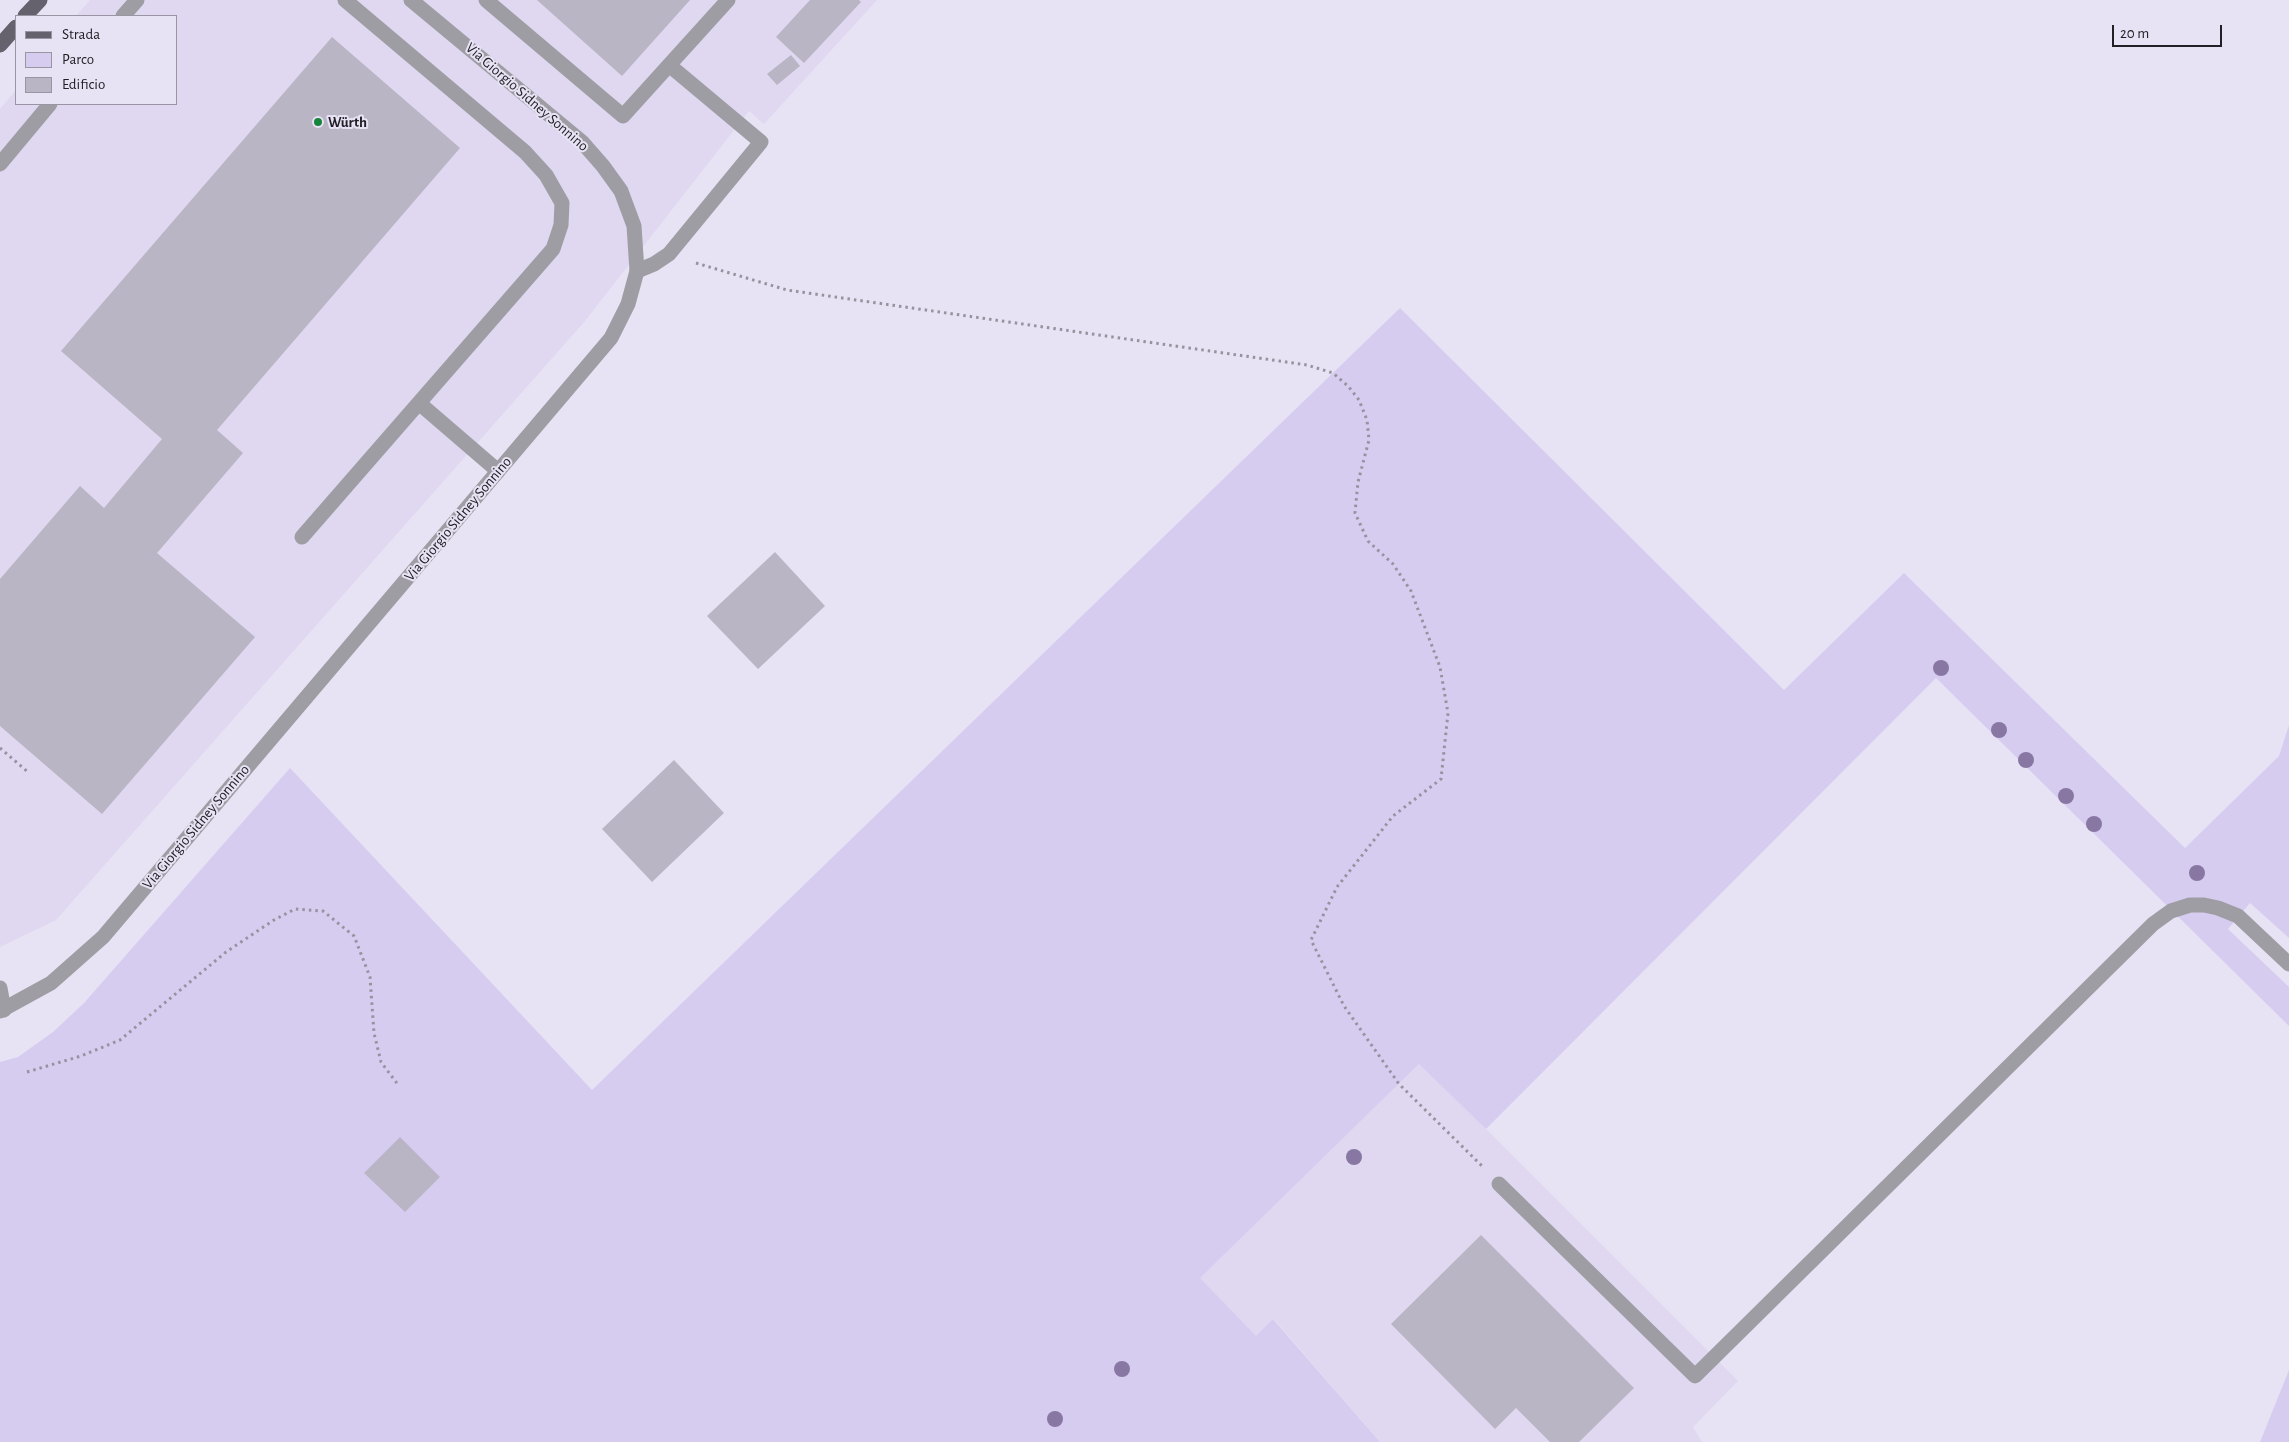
<!DOCTYPE html>
<meta charset="utf-8">
<style>
body{margin:0}
#map{position:relative;width:2289px;height:1442px;overflow:hidden;background:#e8e3f4;font-family:"Alegreya Sans",sans-serif}
canvas{display:block}
.legend{position:absolute;left:15px;top:15px;width:162px;height:90px;box-sizing:border-box;background:#e8e3f4;border:1px solid #9995a2;margin:0;padding:6px 9px;list-style:none;font-size:15px;color:#222026}
.legend li{display:flex;align-items:center;gap:10px;height:25px}
.legend b{width:25px;border:1px solid #9995a2}
.scale{position:absolute;left:2112px;top:25px;width:110px;height:22px;box-sizing:border-box;border:2px solid #222026;border-top:0;padding-left:6px;font-size:15px;line-height:18px;white-space:nowrap;color:#222026;-webkit-text-stroke:4px #e8e3f4;paint-order:stroke}
</style>
<div id="map">
<canvas width="2289" height="1442"></canvas>
<ul class="legend">
<li><b style="height:6px;background:#65616d"></b>Strada</li>
<li><b style="height:14px;background:#d6ccf0"></b>Parco</li>
<li><b style="height:14px;background:#bab5c5"></b>Edificio</li>
</ul>
<div class="scale">20 m</div>
</div>
<script>
const ctx = document.querySelector('canvas').getContext('2d');
ctx.lineJoin = 'round';
function fill(path, color) {
  ctx.fillStyle = color;
  ctx.fill(path, 'evenodd');
}
function poly(rows) {
  const path = new Path2D();
  for (const r of rows) {
    path.moveTo(r[0], r[1]);
    for (let i = 2; i < r.length; i += 2) path.lineTo(r[i], r[i + 1]);
  }
  return path;
}
function stroke(path, color, width, dash) {
  ctx.strokeStyle = color;
  ctx.lineWidth = width;
  ctx.lineCap = dash ? 'butt' : 'round';
  ctx.setLineDash(dash || []);
  ctx.stroke(path);
}
function label(font, color, halo, rows, align = 'center') {
  ctx.font = font + ' "Alegreya Sans",sans-serif';
  ctx.lineWidth = 4;
  ctx.setLineDash([]);
  ctx.textBaseline = 'middle';
  ctx.strokeStyle = halo;
  ctx.fillStyle = color;
  for (const [text, x, y, turn = 0] of rows) {
    ctx.save();
    ctx.translate(x, y);
    ctx.rotate((+turn || 0) * Math.PI / 180);
    ctx.textAlign = isNaN(turn) ? turn : align;
    if (halo) ctx.strokeText(text, 0, 0);
    ctx.fillText(text, 0, 0);
    ctx.restore();
  }
}
fill(poly([
 [90,0,877,0,764,124,749,111,585,321,56,920,0,947,0,109,16,90,16,104,176,104,176,16,76,16],
 [1420,1063,1738,1381,1693,1427,1702,1442,1380,1442,1274,1319,1256,1337,1199,1278]
]), '#dfd8f0');
fill(poly([
 [1400,308,1784,690,1904,573,2185,848,2279,756,2289,725,2289,938,2250,903,2228,929,2289,987,2289,1026,1936,678,1486,1129,1419,1064,1200,1278,1256,1336,1273,1319,1380,1442,0,1442,0,1062,18,1057,53,1032,84,1003,290,768,592,1090],
 [2289,1370,2289,1442,2260,1442]
]), '#d6ccf0');
fill(poly([
 [537,0,690,0,622,76],
 [810,0,859,0,861,2,804,63,776,37],
 [332,37,460,148,217,430,243,453,157,553,255,637,102,814,0,726,0,579,80,486,104,508,162,439,61,351],
 [791,55,800,66,777,85,767,74],
 [775,552,825,606,758,669,707,616],
 [674,760,724,813,652,882,602,829],
 [400,1137,440,1177,405,1212,364,1173],
 [1481,1235,1634,1388,1579,1442,1550,1442,1516,1408,1495,1429,1391,1324]
]), '#bab5c5');
stroke(poly([
 [696,263,787,290,1307,365,1333,373,1348,386,1359,400,1367,420,1369,440,1358,482,1355,513,1368,541,1393,564,1411,591,1440,667,1448,713,1441,779,1393,816,1337,887,1311,940,1344,1006,1399,1084,1482,1166],
 [0,748,29,773],
 [27,1072,81,1056,120,1040,226,952,274,920,295,909,323,911,354,936,370,977,374,1033,381,1062,399,1086]
]), '#96939f', 3, [2.5, 4]);
stroke(poly([
 [486,0,623,116,728,0],
 [123,16,137,0],
 [0,164,50,104],
 [637,271,654,264,669,254,761,142,669,65],
 [419,403,498,471],
 [302,537,553,249,561,225,562,203,546,175,525,152,345,0],
 [0,988,4,1010],
 [1499,1184,1695,1376,2153,924,2171,911,2190,905,2204,905,2218,908,2238,916,2289,964]
]), '#9f9da4', 15);
stroke(poly([
 [0,1011,51,983,103,937,611,338,628,304,637,271,634,226,621,191,603,166,582,142,411,0]
]), '#9f9da4', 15);
stroke(poly([
 [25,16,40,0],
 [0,45,16,27]
]), '#65616d', 15);
ctx.fillStyle = '#8877a3';
for (const [x, y] of [
 [1941,668],
 [1999,730],
 [2026,760],
 [2066,796],
 [2094,824],
 [2197,873],
 [1354,1157],
 [1122,1369],
 [1055,1419]
]) {
  ctx.beginPath();
  ctx.arc(x, y, 8, 0, 2 * Math.PI);
  ctx.fill();
}
for (const [x, y, r, color] of [
 [318,122,5,"#17843b"]
]) {
  const dot = new Path2D();
  dot.arc(x, y, r, 0, 2 * Math.PI);
  ctx.fillStyle = color;
  ctx.fill(dot);
  stroke(dot, '#e8e3f4', 2);
}
label('15px', '#222026', '#e8e3f4', [
 ["Via Giorgio Sidney Sonnino",527,97,41],
 ["Via Giorgio Sidney Sonnino",458,519,-50],
 ["Via Giorgio Sidney Sonnino",196,827,-50]
]);
label('bold 15px', '#222026', '#e8e3f4', [
 ["Würth",328,122]
], 'left');
</script>
